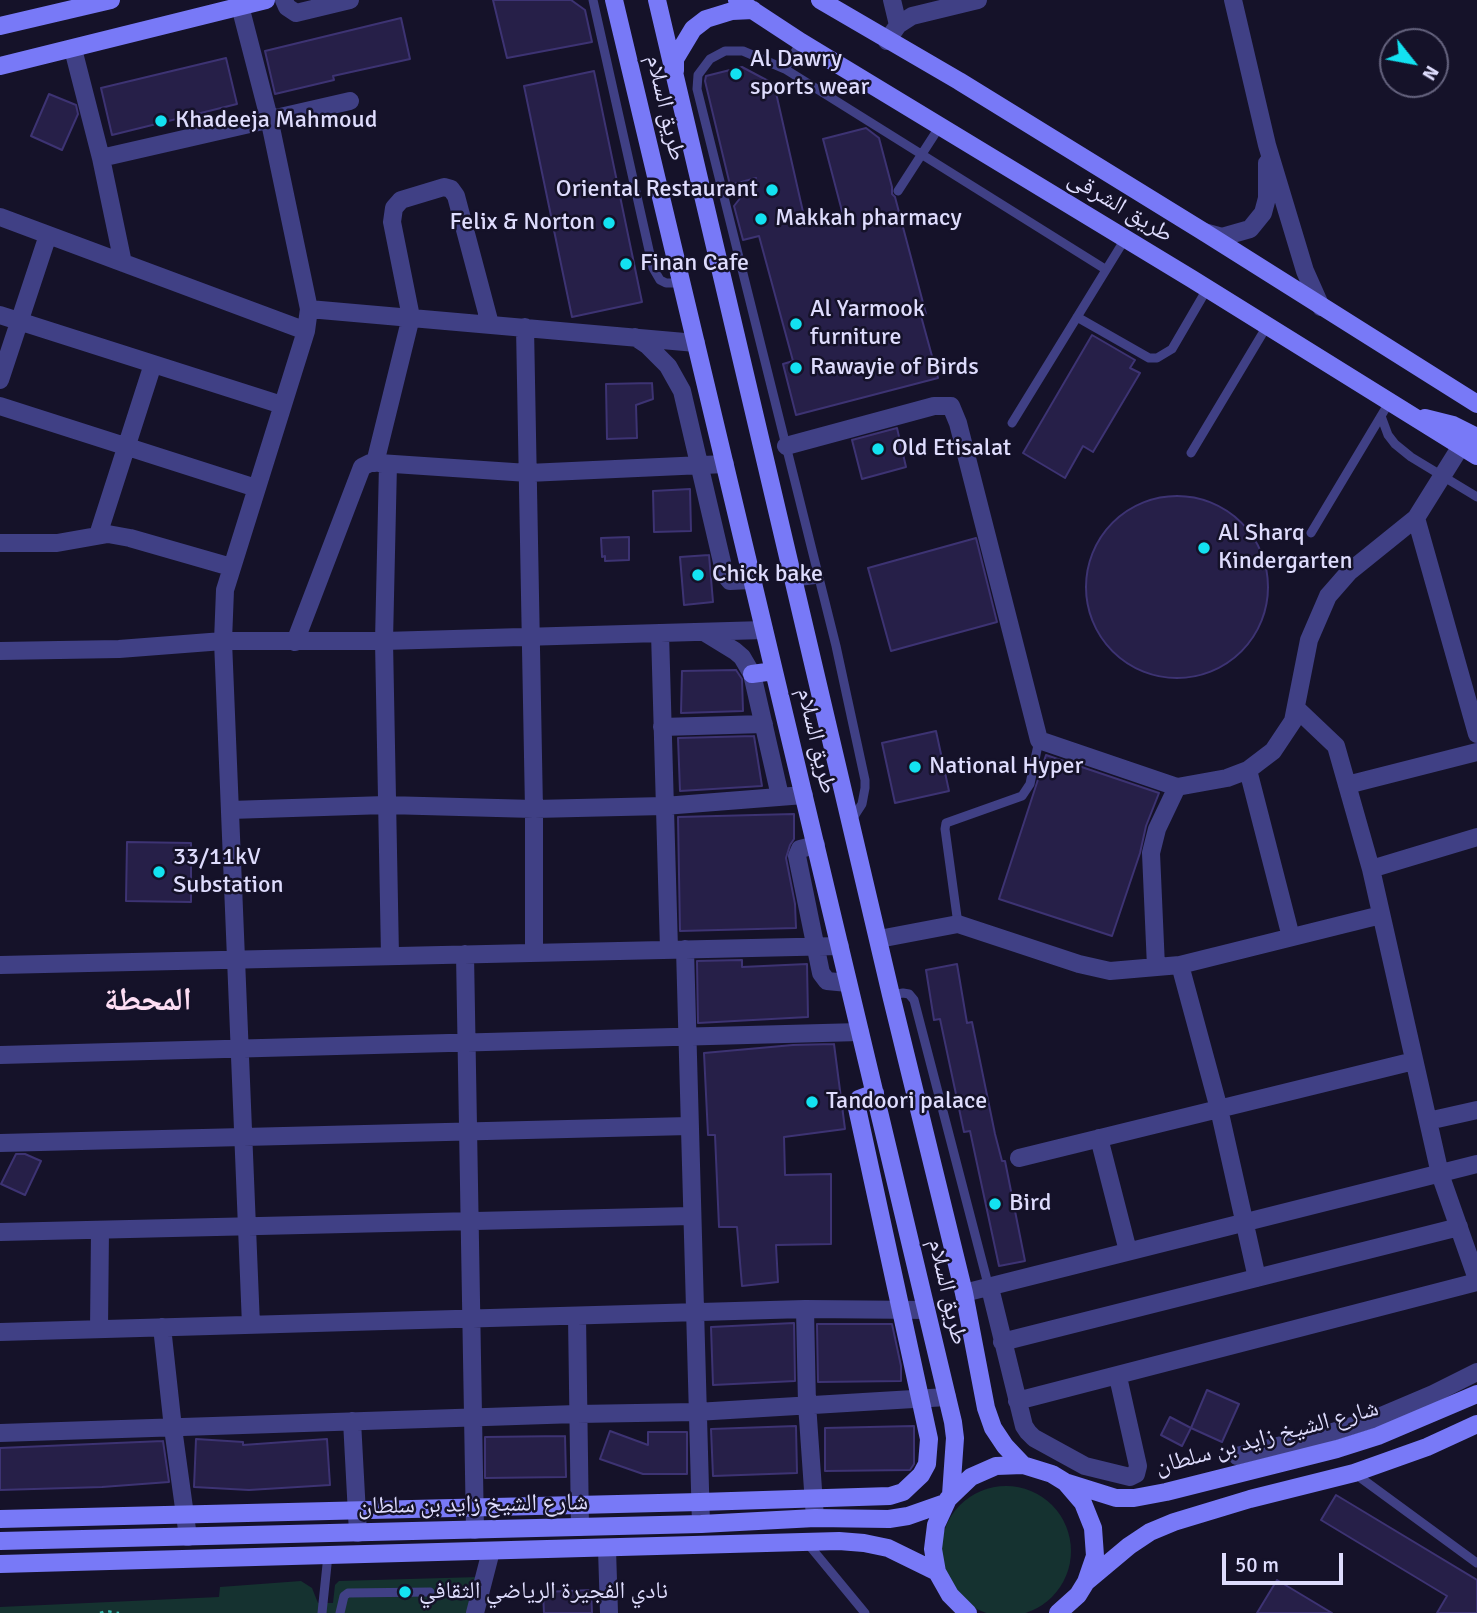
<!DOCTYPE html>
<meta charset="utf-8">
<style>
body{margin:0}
#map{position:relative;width:1477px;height:1613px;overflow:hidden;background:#151229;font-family:Signika,sans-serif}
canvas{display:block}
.north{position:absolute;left:1379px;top:28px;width:70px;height:70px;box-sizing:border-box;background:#151229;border:2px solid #65637e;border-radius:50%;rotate:121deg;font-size:19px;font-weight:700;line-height:28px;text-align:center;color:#dedcfd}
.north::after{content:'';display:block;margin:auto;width:24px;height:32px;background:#13e2f1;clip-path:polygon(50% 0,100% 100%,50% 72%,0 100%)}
.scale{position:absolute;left:1222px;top:1553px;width:121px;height:32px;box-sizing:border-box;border:4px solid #dedcfd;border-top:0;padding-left:9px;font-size:21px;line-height:24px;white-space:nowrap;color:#dedcfd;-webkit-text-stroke:5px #151229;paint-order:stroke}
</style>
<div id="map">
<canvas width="1477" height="1613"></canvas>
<div class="north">N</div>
<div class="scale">50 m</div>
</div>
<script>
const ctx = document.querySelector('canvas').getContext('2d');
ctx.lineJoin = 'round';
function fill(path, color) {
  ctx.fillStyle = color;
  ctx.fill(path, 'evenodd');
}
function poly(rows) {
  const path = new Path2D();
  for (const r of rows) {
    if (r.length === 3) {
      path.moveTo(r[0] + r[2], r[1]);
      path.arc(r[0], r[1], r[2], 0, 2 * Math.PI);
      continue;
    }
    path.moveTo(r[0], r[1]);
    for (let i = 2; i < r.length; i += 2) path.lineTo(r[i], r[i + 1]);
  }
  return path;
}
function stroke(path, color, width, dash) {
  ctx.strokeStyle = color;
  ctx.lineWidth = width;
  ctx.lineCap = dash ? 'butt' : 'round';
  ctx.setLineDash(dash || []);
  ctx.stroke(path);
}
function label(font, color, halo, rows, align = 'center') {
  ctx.font = font + ' Signika,"Noto Naskh Arabic",sans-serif';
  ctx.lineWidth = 5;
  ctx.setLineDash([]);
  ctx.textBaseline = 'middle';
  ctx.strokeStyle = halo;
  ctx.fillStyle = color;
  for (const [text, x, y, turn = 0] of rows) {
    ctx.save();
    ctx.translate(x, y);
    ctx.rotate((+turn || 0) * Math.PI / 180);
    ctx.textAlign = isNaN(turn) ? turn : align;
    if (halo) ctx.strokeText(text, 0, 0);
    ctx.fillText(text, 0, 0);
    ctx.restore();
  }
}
fill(poly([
 [1006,1551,65],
 [479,1577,470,1613,0,1613,0,1607,219,1597,220,1587,301,1581,312,1588,318,1603,333,1603,335,1585,339,1581]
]), '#153230');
const building = poly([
 [493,0,571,0,585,10,592,42,507,58,493,0],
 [401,18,410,59,333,76,334,80,275,94,265,51,401,18],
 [226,58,237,104,112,135,101,88,226,58],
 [742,67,774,84,806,225,843,215,823,139,866,128,879,138,892,187,892,194,895,197,926,314,921,316,938,378,796,415,783,364,793,361,759,236,743,240,734,206,756,178,730,185,705,81,706,76,742,67],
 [594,71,642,302,572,317,524,86,594,71],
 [49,94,76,105,78,114,62,150,31,136,49,94],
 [1092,335,1135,360,1130,368,1140,373,1093,452,1083,446,1065,478,1023,453,1092,335],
 [652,383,653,399,636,405,637,438,607,439,606,384,652,383],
 [897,428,906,467,862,479,852,440,897,428],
 [690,489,691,531,654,532,653,491,690,489],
 [1177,587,91],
 [629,537,629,560,605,561,605,556,602,557,601,538,629,537],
 [976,538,997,622,891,651,868,568,976,538],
 [709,555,713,602,684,605,680,557,709,555],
 [736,670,742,679,743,711,681,713,682,671,736,670],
 [936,731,949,791,895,803,882,743,936,731],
 [754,736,762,786,680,791,678,738,754,736],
 [1046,755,1159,793,1146,826,1140,853,1112,936,999,899,1046,755],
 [794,814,794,839,790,845,786,858,795,904,796,928,680,931,678,817,794,814],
 [127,842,191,843,191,902,126,901,127,842],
 [742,960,742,967,807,964,808,1017,698,1023,697,961,742,960],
 [957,964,967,1023,972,1022,995,1134,1002,1161,1005,1161,1025,1261,999,1266,970,1131,964,1132,940,1019,934,1020,926,970,957,964],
 [834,1044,845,1129,784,1137,785,1175,831,1174,831,1244,776,1245,778,1282,742,1286,737,1227,719,1227,715,1135,708,1135,704,1053,793,1045,834,1044],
 [16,1154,25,1154,41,1161,25,1195,1,1184,16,1154],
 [794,1323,795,1381,713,1385,711,1327,794,1323],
 [817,1324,892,1324,901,1366,901,1381,818,1382,817,1324],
 [1207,1390,1239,1404,1222,1442,1191,1428,1207,1390],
 [1170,1417,1191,1428,1182,1446,1161,1435,1170,1417],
 [796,1426,797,1473,713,1476,711,1429,796,1426],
 [914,1426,914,1464,910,1470,825,1471,825,1428,914,1426],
 [610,1431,648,1445,648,1432,687,1432,687,1474,643,1474,600,1459,610,1431],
 [565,1436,566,1477,485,1478,485,1437,565,1436],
 [196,1439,243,1442,243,1445,327,1439,330,1485,249,1490,194,1487,196,1439],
 [163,1441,169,1482,102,1487,0,1490,0,1448,163,1441],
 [1336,1495,1477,1580,1477,1613,1437,1613,1447,1596,1321,1520,1336,1495],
 [1277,1580,1332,1613,1257,1613,1277,1580],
 [591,1590,592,1613,544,1613,543,1592,591,1590]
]);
fill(building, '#261f48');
stroke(building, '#3d3373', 2);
stroke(poly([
 [100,1613,106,1611,119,1613]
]), '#38b5a9', 2.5, [3.5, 5]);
stroke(poly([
 [593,0,653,268,660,280,666,283,682,283],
 [785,69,801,42],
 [898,191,940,126],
 [1077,317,1149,358,1157,358,1172,349,1207,289],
 [1381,416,1388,435,1395,444,1411,457,1477,497],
 [1012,423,1125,239],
 [1191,453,1267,326],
 [1311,533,1390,401],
 [795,582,819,579],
 [851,821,862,804,865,788,865,780,836,646,697,89,698,75,710,59,725,51,743,51,785,69,1105,269],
 [958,924,945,829,946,823,1022,796,1030,784,1039,740],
 [891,995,903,993,909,994,914,1000,989,1288],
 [1354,1473,1477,1563],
 [808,1544,865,1613],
 [322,1613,328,1555],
 [340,1613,344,1596,348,1593,430,1592]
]), '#404085', 9);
stroke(poly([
 [284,0,287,7,296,13,350,0],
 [892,0,898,25],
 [1233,0,1267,145,1305,271,1321,307],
 [240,6,269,118,309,309,306,331,225,590,223,641,251,1325],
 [887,41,898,25,912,16,978,0],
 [73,49,101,158,123,263],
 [101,158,350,101],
 [0,217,306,331],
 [1204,232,1222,237,1250,229,1263,213,1267,198,1267,163],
 [309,309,696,343],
 [0,315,282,405],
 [525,327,534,809,534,953],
 [635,337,647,345,668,366,682,391,725,575,730,581,752,580],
 [0,380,48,235],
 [0,406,256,488],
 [786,446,934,406,951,406,958,423,1039,740,1177,787,1227,778,1248,770,1273,751,1293,721,1309,640,1328,596,1349,572,1416,518,1461,446],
 [379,463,528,473,725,464],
 [388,464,384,641,390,956],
 [1416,518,1477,734],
 [98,535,153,364],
 [0,543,57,543,108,534,130,538,231,567],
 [704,632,735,651,742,657,752,674,780,796],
 [660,633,669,949],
 [295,642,362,467,370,463,375,463,411,317,392,222,394,208,401,200,444,187,451,189,456,196,490,324],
 [0,651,119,649,223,641,384,641,764,630],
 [1297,709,1336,746,1371,869,1440,1174,1477,1279],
 [662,727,764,724],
 [1248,770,1291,937],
 [1347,785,1477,752],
 [230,810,386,805,534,809,664,806,804,795],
 [816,845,800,849,797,856,821,973,827,981,848,983],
 [1371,869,1477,837],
 [879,939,958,924,1079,964,1110,971,1180,965,1381,915],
 [685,949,701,1524],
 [465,954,475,1530],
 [0,965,840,946],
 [1180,965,1219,1109,1257,1278],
 [1156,967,1151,853,1157,829,1177,787],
 [0,1055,860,1032],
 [1428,1121,1477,1110],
 [1099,1138,1128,1251],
 [0,1143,689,1126],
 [1019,1158,1414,1061],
 [0,1232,691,1216],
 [990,1288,1024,1426,1028,1432,1034,1438,1085,1466,1130,1477,1136,1474,1138,1466,1118,1377],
 [964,1293,1477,1164],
 [805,1309,807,1404,815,1518],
 [577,1316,580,1527],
 [162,1327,173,1428,188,1537],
 [99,1329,100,1230],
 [0,1332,805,1309,926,1310],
 [1002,1342,1459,1227],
 [1017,1401,1477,1282],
 [352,1421,358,1533],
 [0,1433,577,1414,696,1412,947,1397],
 [1237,1456,1323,1435,1374,1419,1433,1394,1477,1372],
 [607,1549,609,1613],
 [475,1613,491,1551]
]), '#404085', 18);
stroke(poly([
 [614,0,953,1422,955,1438,951,1495],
 [657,0,891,995,964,1293,986,1408,993,1428,1005,1446,1023,1465],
 [737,0,801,42,1192,279,1477,456],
 [820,0,959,81,1204,232,1477,404],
 [0,26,111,0],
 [0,66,266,0],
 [675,71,675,59,693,29,706,19,732,11,753,10],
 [1425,418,1453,425,1477,437],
 [752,674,774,671],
 [1065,1482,1116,1498,1134,1498,1166,1492,1337,1449,1378,1436,1477,1394],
 [0,1519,700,1502,890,1496,903,1492,921,1475,927,1464,929,1439,857,1108,859,1099,875,1093],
 [0,1541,701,1524,815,1518,889,1519,908,1516,945,1503],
 [0,1564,839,1541,864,1543,888,1548,937,1572],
 [1086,1582,1129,1546,1150,1532,1174,1522,1250,1499,1354,1473,1427,1447,1477,1424],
 [968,1613,950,1595,937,1572,933,1549,936,1525,948,1499,971,1477,996,1466,1023,1465,1052,1474,1065,1482,1083,1503,1093,1528,1095,1556,1086,1582,1078,1595,1058,1613]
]), '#7879f7', 18);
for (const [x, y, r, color] of [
 [736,74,7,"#13e2f1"],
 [161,121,7,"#13e2f1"],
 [772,190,7,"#13e2f1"],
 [761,219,7,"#13e2f1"],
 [609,223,7,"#13e2f1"],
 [626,264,7,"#13e2f1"],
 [796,324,7,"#13e2f1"],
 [796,368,7,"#13e2f1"],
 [878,449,7,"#13e2f1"],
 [1204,548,7,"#13e2f1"],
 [698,575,7,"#13e2f1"],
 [915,767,7,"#13e2f1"],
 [159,872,7,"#13e2f1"],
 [812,1102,7,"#13e2f1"],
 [995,1204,7,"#13e2f1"],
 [405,1592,7,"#13e2f1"]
]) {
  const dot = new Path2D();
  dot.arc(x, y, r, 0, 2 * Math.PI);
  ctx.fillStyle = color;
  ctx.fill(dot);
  stroke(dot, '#151229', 2.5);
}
label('24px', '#dedcfd', '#151229', [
 ["Al Dawry",750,60],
 ["sports wear",750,88],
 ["Khadeeja Mahmoud",175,121],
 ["Oriental Restaurant",758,190,"right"],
 ["Makkah pharmacy",775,219],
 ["Felix & Norton",595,223,"right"],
 ["Finan Cafe",640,264],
 ["Al Yarmook",810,310],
 ["furniture",810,338],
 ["Rawayie of Birds",810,368],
 ["Old Etisalat",892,449],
 ["Al Sharq",1218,534],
 ["Kindergarten",1218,562],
 ["Chick bake",712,575],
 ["National Hyper",929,767],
 ["33/11kV",173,858],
 ["Substation",173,886],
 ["Tandoori palace",826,1102],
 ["Bird",1009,1204],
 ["نادي الفجيرة الرياضي الثقافي",419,1592]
], 'left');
label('24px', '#dedcfd', '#151229', [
 ["طريق السلام",665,108,77],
 ["طريق الشرقى",1120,207,31],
 ["طريق السلام",816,741,77],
 ["طريق السلام",947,1292,77],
 ["شارع الشيخ زايد بن سلطان",1267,1438,-15],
 ["شارع الشيخ زايد بن سلطان",473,1505,-1]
]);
label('bold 32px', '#fdddf3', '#151229', [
 ["المحطة",148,1002]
]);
</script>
